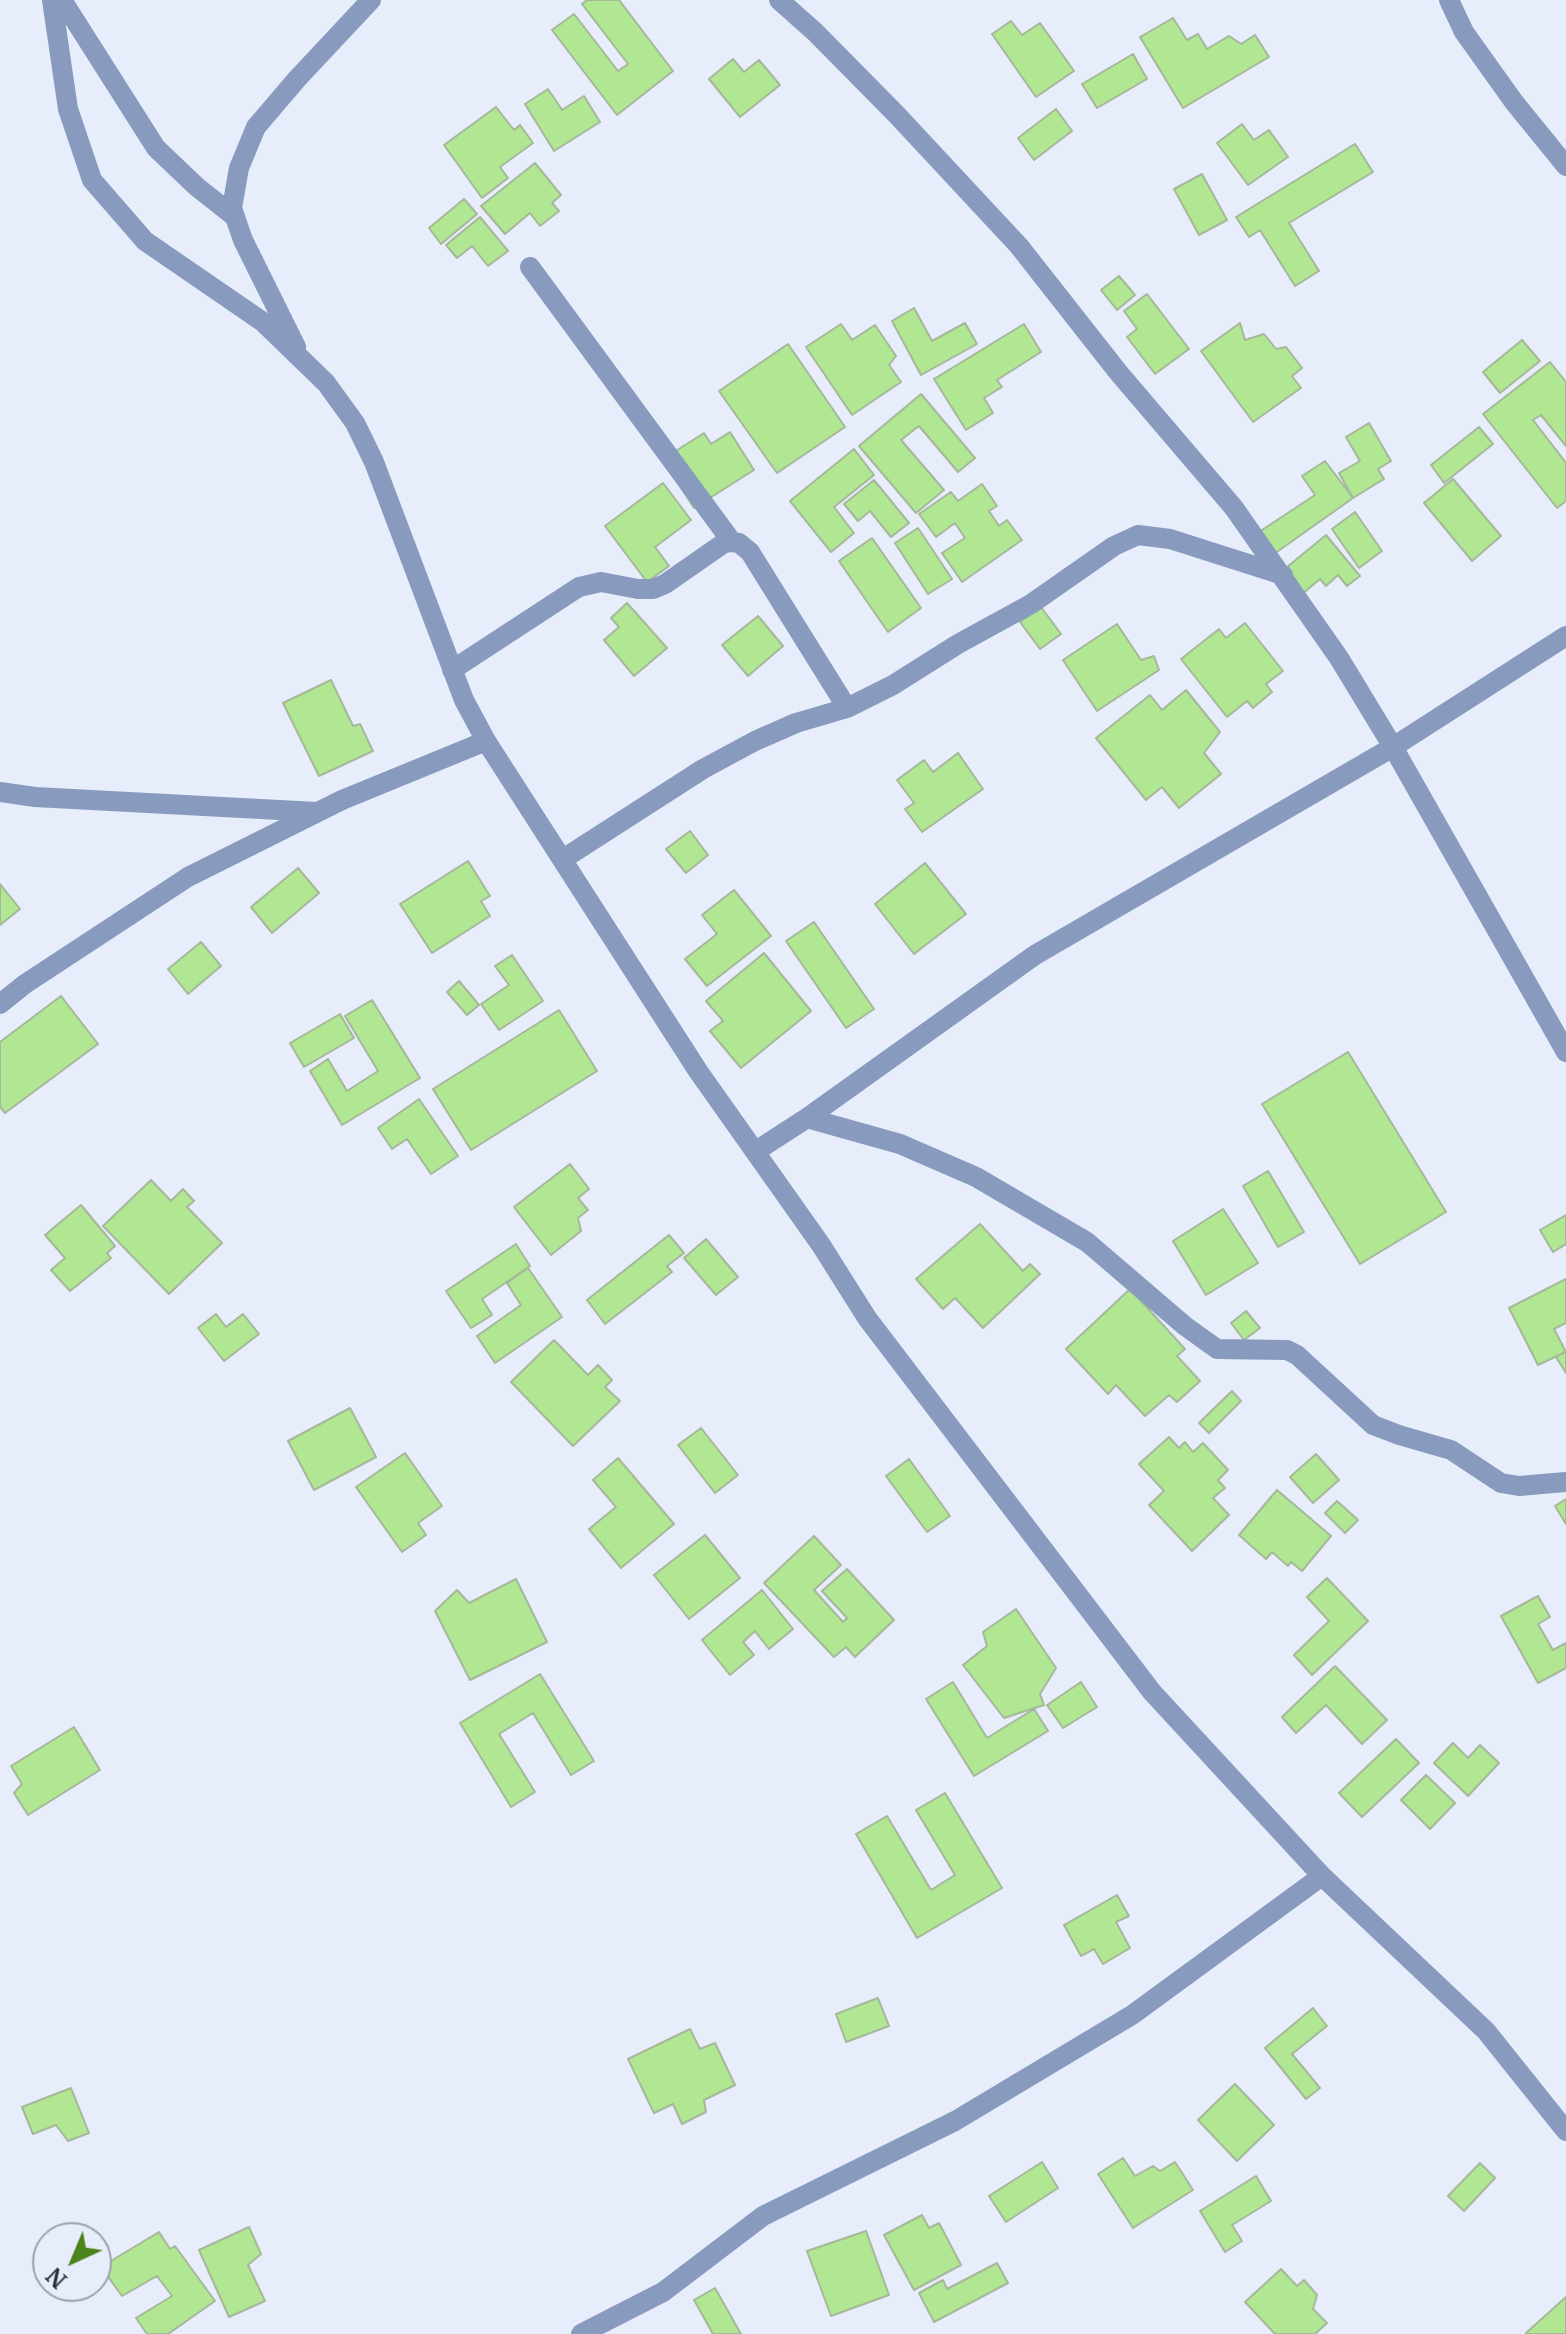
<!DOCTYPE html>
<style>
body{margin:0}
#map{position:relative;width:1566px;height:2334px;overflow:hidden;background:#e7edfa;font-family:Merriweather,serif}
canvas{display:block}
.north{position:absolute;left:32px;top:2222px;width:80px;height:80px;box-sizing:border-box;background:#e7edfa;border:2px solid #9ca2ae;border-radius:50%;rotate:224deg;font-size:22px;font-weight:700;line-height:32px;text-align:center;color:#2b313d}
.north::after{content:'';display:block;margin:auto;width:28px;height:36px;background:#4b831d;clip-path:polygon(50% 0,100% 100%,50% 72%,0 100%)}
</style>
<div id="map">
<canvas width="1566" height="2334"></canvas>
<div class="north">N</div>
</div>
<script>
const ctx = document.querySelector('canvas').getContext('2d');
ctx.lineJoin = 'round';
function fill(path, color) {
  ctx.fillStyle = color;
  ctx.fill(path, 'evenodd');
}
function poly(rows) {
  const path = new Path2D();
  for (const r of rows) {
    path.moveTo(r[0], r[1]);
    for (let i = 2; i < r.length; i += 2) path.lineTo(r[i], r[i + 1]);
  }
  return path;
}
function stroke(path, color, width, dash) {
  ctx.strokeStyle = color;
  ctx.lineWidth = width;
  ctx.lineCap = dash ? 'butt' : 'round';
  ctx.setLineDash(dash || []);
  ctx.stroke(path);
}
const building = poly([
 [587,0,619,0,673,71,617,115,552,30,574,14,618,71,628,64,582,4,587,0],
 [1173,18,1187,40,1198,34,1207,49,1229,36,1241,44,1255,35,1269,57,1183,108,1140,37,1173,18],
 [1011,21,1022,35,1040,23,1074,71,1036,97,992,34,1011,21],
 [1133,54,1147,79,1097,108,1082,84,1133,54],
 [733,59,744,72,759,60,780,85,740,117,709,79,733,59],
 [548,89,562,110,584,96,600,122,554,151,525,104,548,89],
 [496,107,514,130,520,125,533,143,500,167,508,178,482,198,444,145,496,107],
 [1056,109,1072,131,1034,160,1018,138,1056,109],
 [1242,124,1254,140,1269,130,1288,157,1248,185,1217,143,1242,124],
 [1355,144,1373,172,1289,223,1319,271,1295,286,1260,230,1249,237,1236,217,1355,144],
 [535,163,561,195,552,203,559,211,540,226,530,213,505,234,481,206,535,163],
 [1202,174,1227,220,1199,235,1174,189,1202,174],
 [464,199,477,214,441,244,429,228,464,199],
 [480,217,508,251,488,266,472,246,457,258,446,245,480,217],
 [1119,276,1135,295,1117,310,1101,290,1119,276],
 [1147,294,1189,349,1155,374,1127,337,1137,329,1124,311,1147,294],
 [914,308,932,341,965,323,977,344,921,375,892,321,914,308],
 [1240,323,1245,340,1264,334,1276,349,1286,347,1302,368,1292,376,1301,388,1253,422,1201,351,1240,323],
 [841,324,852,340,875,325,896,356,889,365,901,382,852,415,806,347,841,324],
 [1024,324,1041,352,997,380,1002,387,984,398,993,413,966,430,934,379,1024,324],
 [1522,340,1540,361,1500,393,1483,372,1522,340],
 [788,344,845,427,777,473,719,391,788,344],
 [1550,362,1566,382,1566,446,1541,415,1533,420,1566,463,1566,501,1557,508,1483,414,1550,362],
 [921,394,975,458,958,472,919,426,901,440,944,490,916,513,859,446,921,394],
 [1369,423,1391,461,1378,469,1384,479,1353,498,1339,473,1360,461,1346,437,1369,423],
 [1479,427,1493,444,1444,483,1431,465,1479,427],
 [730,432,754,470,694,508,663,459,704,433,711,444,730,432],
 [854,449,874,475,834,507,854,533,831,552,790,501,854,449],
 [1325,461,1353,498,1274,554,1259,532,1315,495,1302,476,1325,461],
 [1453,479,1501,536,1472,561,1424,503,1453,479],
 [874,480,909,523,891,537,870,511,858,521,844,504,874,480],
 [663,483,691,520,655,547,669,566,647,582,605,526,663,483],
 [982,484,997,506,989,511,999,526,1007,520,1022,540,962,582,942,553,965,538,955,523,936,537,919,514,951,492,958,501,982,484],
 [1355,512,1382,551,1359,568,1332,529,1355,512],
 [918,528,952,579,928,594,895,543,918,528],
 [1326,535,1360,576,1347,586,1338,575,1326,586,1320,579,1301,595,1281,572,1326,535],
 [872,538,921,608,888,632,839,561,872,538],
 [627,603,667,648,634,676,604,640,619,627,611,618,627,603],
 [1041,607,1061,634,1040,649,1020,622,1041,607],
 [758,616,783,646,748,676,722,645,758,616],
 [1245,623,1283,671,1266,684,1272,692,1253,708,1247,701,1227,717,1181,659,1219,629,1226,638,1245,623],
 [1117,624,1141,660,1154,656,1159,670,1097,711,1063,660,1117,624],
 [331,680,353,726,360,724,373,751,319,776,283,703,331,680],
 [1186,690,1220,732,1204,753,1221,774,1179,808,1162,787,1146,800,1096,738,1150,695,1162,710,1186,690],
 [958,753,983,789,922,832,905,809,914,803,897,780,924,760,933,772,958,753],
 [690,831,708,855,686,873,666,849,690,831],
 [468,861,490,896,481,901,490,916,432,953,400,904,468,861],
 [925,863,966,914,914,954,875,904,925,863],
 [298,868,319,893,272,933,251,907,298,868],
 [0,884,20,909,0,925,0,884],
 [734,890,771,936,707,986,685,959,717,934,702,915,734,890],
 [814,922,874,1009,846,1028,786,941,814,922],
 [201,942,221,966,188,994,168,969,201,942],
 [764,953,811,1011,741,1068,710,1031,723,1021,706,1001,764,953],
 [512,955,543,1001,499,1030,481,1004,509,985,495,966,512,955],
 [459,981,479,1005,467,1015,447,992,459,981],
 [61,996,98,1044,5,1113,0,1107,0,1042,61,996],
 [372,1000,420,1078,342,1125,310,1071,328,1059,347,1091,378,1071,345,1016,372,1000],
 [559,1010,597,1071,471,1150,433,1089,559,1010],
 [340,1014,354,1038,304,1067,290,1043,340,1014],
 [1348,1052,1446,1212,1360,1264,1262,1104,1348,1052],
 [419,1099,458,1156,431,1174,407,1139,392,1149,378,1128,419,1099],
 [570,1164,589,1189,578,1198,588,1210,578,1218,581,1231,551,1255,514,1207,570,1164],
 [1268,1171,1304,1232,1278,1247,1243,1186,1268,1171],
 [151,1180,171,1201,183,1189,194,1201,187,1207,222,1243,169,1294,103,1226,151,1180],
 [81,1205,115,1246,107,1253,111,1258,70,1291,51,1270,65,1258,45,1235,81,1205],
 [1223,1209,1258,1263,1206,1295,1173,1241,1223,1209],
 [1566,1215,1566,1244,1553,1252,1540,1230,1566,1215],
 [980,1224,1023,1271,1030,1264,1040,1274,983,1328,955,1298,943,1309,916,1279,980,1224],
 [669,1235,684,1253,667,1266,672,1272,605,1324,587,1300,669,1235],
 [706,1239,738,1277,716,1295,684,1258,706,1239],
 [516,1244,530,1266,482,1299,492,1315,471,1328,446,1291,516,1244],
 [528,1268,562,1317,495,1363,477,1336,521,1305,507,1283,528,1268],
 [1566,1279,1566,1323,1554,1329,1566,1352,1538,1365,1509,1308,1566,1279],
 [1130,1289,1185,1349,1177,1356,1200,1381,1177,1402,1169,1395,1145,1416,1116,1385,1108,1394,1066,1349,1130,1289],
 [1246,1311,1260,1328,1244,1340,1231,1323,1246,1311],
 [216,1314,226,1327,243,1314,259,1334,224,1361,198,1328,216,1314],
 [554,1340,588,1375,598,1365,612,1380,605,1387,620,1401,573,1446,511,1382,554,1340],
 [1566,1351,1566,1373,1556,1357,1566,1351],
 [1232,1391,1241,1401,1209,1433,1199,1423,1232,1391],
 [350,1408,376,1457,314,1490,288,1441,350,1408],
 [701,1428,738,1475,715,1493,678,1445,701,1428],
 [1169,1437,1179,1448,1185,1442,1193,1452,1203,1443,1228,1470,1218,1480,1225,1488,1213,1498,1229,1515,1192,1551,1149,1505,1164,1491,1139,1464,1169,1437],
 [405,1453,442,1506,418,1523,426,1535,402,1552,356,1487,405,1453],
 [1316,1454,1339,1480,1313,1503,1290,1477,1316,1454],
 [618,1458,674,1524,621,1568,589,1529,616,1507,593,1480,618,1458],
 [909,1459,950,1516,927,1532,886,1476,909,1459],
 [1277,1490,1331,1536,1302,1571,1291,1562,1288,1566,1272,1552,1266,1559,1239,1535,1277,1490],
 [1566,1499,1566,1524,1555,1506,1566,1499],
 [1337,1501,1358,1520,1345,1533,1325,1513,1337,1501],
 [705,1535,740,1578,689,1619,654,1575,705,1535],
 [814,1536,841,1565,814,1590,843,1622,847,1618,822,1591,847,1569,894,1620,855,1657,846,1647,834,1657,764,1583,814,1536],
 [1327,1578,1368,1621,1312,1675,1294,1655,1329,1621,1307,1597,1327,1578],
 [516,1579,547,1642,470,1680,435,1611,457,1590,469,1603,516,1579],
 [762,1590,793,1629,769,1649,755,1631,743,1642,754,1655,730,1675,702,1640,762,1590],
 [1538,1596,1550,1617,1538,1624,1553,1650,1566,1643,1566,1668,1538,1683,1501,1616,1538,1596],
 [1016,1609,1056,1668,1040,1694,1044,1705,1004,1718,963,1665,987,1646,983,1632,1016,1609],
 [1335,1666,1387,1720,1362,1744,1326,1705,1296,1733,1282,1717,1335,1666],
 [540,1674,594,1761,571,1775,533,1713,499,1734,535,1792,511,1807,460,1723,540,1674],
 [953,1682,987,1738,1034,1709,1048,1731,974,1776,926,1699,953,1682],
 [1081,1682,1097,1707,1063,1728,1047,1705,1081,1682],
 [74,1727,100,1770,28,1815,14,1793,22,1784,11,1766,74,1727],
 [1396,1739,1419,1763,1362,1817,1339,1793,1396,1739],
 [1453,1743,1468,1758,1480,1745,1499,1763,1468,1796,1434,1763,1453,1743],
 [1426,1775,1455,1803,1430,1829,1401,1800,1426,1775],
 [945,1793,1002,1888,917,1938,856,1834,887,1816,931,1890,955,1875,916,1810,945,1793],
 [1117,1895,1129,1916,1116,1922,1130,1948,1103,1964,1094,1949,1081,1956,1064,1925,1117,1895],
 [878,1998,889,2026,846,2042,836,2014,878,1998],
 [1313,2008,1327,2026,1292,2054,1320,2088,1306,2099,1265,2048,1313,2008],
 [690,2029,700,2049,715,2043,735,2085,704,2100,706,2112,682,2124,673,2104,654,2113,628,2059,690,2029],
 [1235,2084,1274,2125,1237,2161,1198,2120,1235,2084],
 [71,2088,89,2133,68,2141,56,2125,33,2134,22,2107,71,2088],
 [1123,2158,1135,2176,1153,2166,1160,2171,1175,2162,1193,2190,1133,2228,1098,2174,1123,2158],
 [1042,2162,1058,2188,1006,2222,989,2196,1042,2162],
 [1480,2163,1495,2178,1464,2211,1448,2196,1480,2163],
 [1256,2176,1271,2201,1232,2225,1242,2241,1225,2252,1200,2211,1256,2176],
 [922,2215,929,2228,939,2223,961,2265,914,2290,884,2235,922,2215],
 [249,2227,261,2254,248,2265,265,2301,229,2317,199,2250,249,2227],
 [866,2231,889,2295,831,2316,807,2251,866,2231],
 [159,2232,170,2249,175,2246,215,2301,168,2334,147,2334,136,2318,172,2296,157,2276,122,2296,101,2267,159,2232],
 [997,2263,1008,2283,934,2322,919,2293,943,2280,947,2289,997,2263],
 [1281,2269,1297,2286,1304,2280,1317,2295,1313,2309,1327,2323,1315,2334,1275,2334,1245,2302,1281,2269],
 [715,2288,741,2334,713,2334,694,2300,715,2288],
 [1566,2297,1566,2334,1526,2334,1526,2333,1566,2297]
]);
fill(building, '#b1e792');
stroke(building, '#a5b89a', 2);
stroke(poly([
 [0,792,35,797,317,812],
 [0,1004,25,984,188,877,342,800,486,741]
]), '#889abd', 20);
stroke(poly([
 [52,0,68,109,92,180,145,241,263,322,326,383,355,423,374,462,464,700,486,741,698,1071,821,1245,867,1318,1152,1692,1322,1876,1486,2031,1566,2131],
 [62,0,156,148,197,187,235,217],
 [779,0,815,32,896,114,1019,246,1118,372,1234,508,1339,658,1393,747,1566,1052],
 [1449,0,1464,32,1514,102,1566,166],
 [530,267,732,542],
 [296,347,243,240,235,217,232,208,239,168,256,127,297,79,371,0],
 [452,670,579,587,601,582,638,589,653,589,665,584,724,543,732,542,739,543,750,552,847,708],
 [563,859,703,769,755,741,796,723,847,708,893,685,958,644,1031,604,1114,546,1138,535,1170,539,1283,575],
 [807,1118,900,1144,976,1177,1087,1242,1185,1326,1217,1349,1287,1350,1297,1355,1373,1425,1399,1435,1451,1450,1501,1483,1519,1486,1566,1482],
 [756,1151,807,1118,1035,955,1393,747,1566,636],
 [581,2334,663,2292,763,2216,955,2121,1132,2015,1322,1876]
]), '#889abd', 20);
</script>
